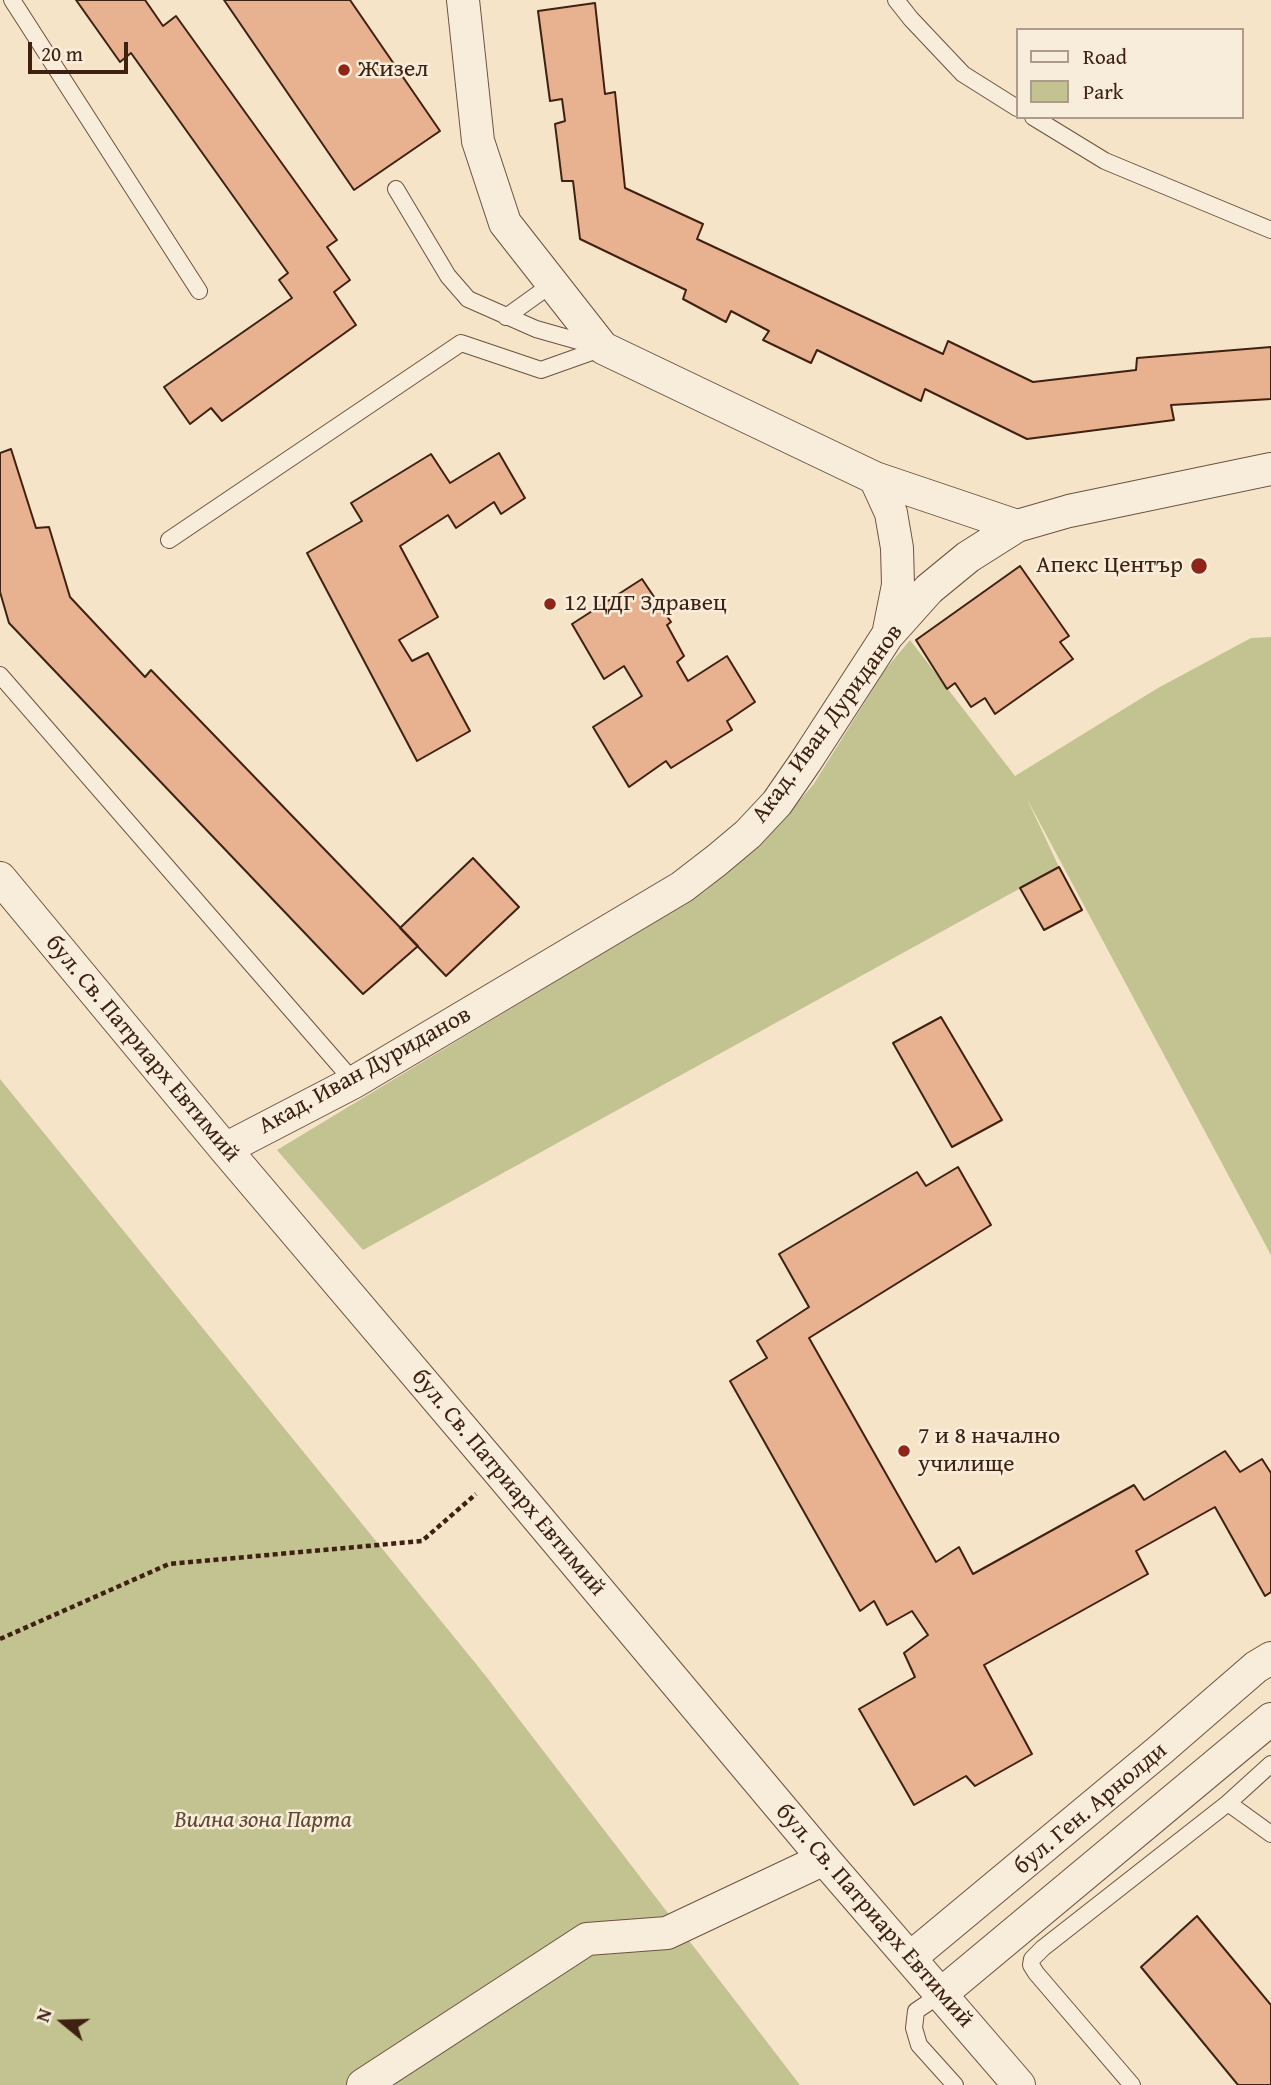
<!DOCTYPE html>
<meta charset="utf-8">
<style>
body{margin:0}
#map{position:relative;width:1271px;height:2085px;overflow:hidden;background:#f5e4c8;font-family:"Gentium Book Plus",serif}
canvas{display:block}
.legend{position:absolute;left:1016px;top:28px;width:228px;height:91px;box-sizing:border-box;background:#f8eddb;border:2px solid #ae9b8b;margin:0;padding:9px 12px;list-style:none;font-size:21px;color:#3f2112}
.legend li{display:flex;align-items:center;gap:14px;height:35px}
.legend b{width:35px;border:2px solid #ae9b8b}
.north{position:absolute;left:28px;top:1987px;width:70px;height:70px;-webkit-text-stroke:5px #f8eddb;paint-order:stroke;rotate:289deg;font-size:19px;font-weight:700;line-height:28px;text-align:center;color:#3f2112}
.north::after{content:'';display:block;margin:auto;width:24px;height:32px;background:#3f2112;clip-path:polygon(50% 0,100% 100%,50% 72%,0 100%)}
.scale{position:absolute;left:28px;top:42px;width:100px;height:32px;box-sizing:border-box;border:4px solid #3f2112;border-top:0;padding-left:9px;font-size:21px;line-height:24px;white-space:nowrap;color:#3f2112;-webkit-text-stroke:5px #f8eddb;paint-order:stroke}
</style>
<div id="map">
<canvas width="1271" height="2085"></canvas>
<ul class="legend">
<li><b style="height:9px;background:#f8eddb"></b>Road</li>
<li><b style="height:19px;background:#c3c291"></b>Park</li>
</ul>
<div class="north">N</div>
<div class="scale">20 m</div>
</div>
<script>
const ctx = document.querySelector('canvas').getContext('2d');
ctx.lineJoin = 'round';
function fill(path, color) {
  ctx.fillStyle = color;
  ctx.fill(path, 'evenodd');
}
function poly(rows) {
  const path = new Path2D();
  for (const r of rows) {
    path.moveTo(r[0], r[1]);
    for (let i = 2; i < r.length; i += 2) path.lineTo(r[i], r[i + 1]);
  }
  return path;
}
function stroke(path, color, width, dash) {
  ctx.strokeStyle = color;
  ctx.lineWidth = width;
  ctx.lineCap = dash ? 'butt' : 'round';
  ctx.setLineDash(dash || []);
  ctx.stroke(path);
}
function label(font, color, halo, rows, align = 'center') {
  ctx.font = font + ' "Gentium Book Plus",serif';
  ctx.lineWidth = 5;
  ctx.setLineDash([]);
  ctx.textBaseline = 'middle';
  ctx.strokeStyle = halo;
  ctx.fillStyle = color;
  for (const [text, x, y, turn = 0] of rows) {
    ctx.save();
    ctx.translate(x, y);
    ctx.rotate((+turn || 0) * Math.PI / 180);
    ctx.textAlign = isNaN(turn) ? turn : align;
    if (halo) ctx.strokeText(text, 0, 0);
    ctx.fillText(text, 0, 0);
    ctx.restore();
  }
}
fill(poly([
 [1271,637,1271,1255,1026,797,1059,867,363,1250,277,1150,705,891,770,834,813,785,885,670,910,640,1015,776,1158,688,1251,638],
 [0,1079,485,1675,800,2085,0,2085]
]), '#c3c291');
const building = poly([
 [76,0,145,0,163,26,176,16,337,240,327,247,350,280,334,292,356,325,222,421,211,408,190,424,164,387,292,298,279,280,288,273,131,53,120,62,76,0],
 [224,0,350,0,440,131,354,190,224,0],
 [595,3,605,94,615,92,625,188,703,224,697,239,943,354,948,341,1033,382,1136,370,1137,358,1271,347,1271,399,1171,405,1174,420,1027,439,925,389,921,401,817,350,811,363,763,340,769,331,731,311,726,322,683,299,686,290,580,239,573,181,562,181,555,124,565,121,562,99,550,101,538,11,595,3],
 [11,449,36,528,49,527,70,597,145,677,151,670,418,946,363,994,9,623,0,592,0,453,11,449],
 [499,453,525,498,501,514,494,502,456,528,448,515,400,546,438,617,399,640,412,661,428,653,470,731,417,761,307,553,362,521,351,503,431,454,450,483,499,453],
 [1020,566,1069,636,1060,642,1073,659,995,714,985,698,971,707,955,683,947,689,916,640,1020,566],
 [642,579,671,622,667,625,684,656,677,662,688,681,727,656,755,702,727,721,732,730,671,768,666,761,629,787,593,727,642,696,624,666,604,679,572,624,642,579],
 [473,858,519,907,446,976,400,928,473,858],
 [1059,867,1082,910,1044,930,1020,888,1059,867],
 [941,1017,1002,1120,952,1147,893,1043,941,1017],
 [958,1167,991,1225,809,1338,936,1562,959,1547,973,1574,1134,1485,1144,1500,1225,1451,1240,1472,1262,1459,1271,1473,1271,1592,1265,1596,1215,1507,1136,1551,1148,1574,984,1665,1032,1754,975,1786,966,1776,914,1805,859,1709,915,1677,904,1653,928,1635,912,1611,887,1625,874,1601,860,1611,730,1381,767,1358,757,1341,809,1307,779,1254,917,1172,926,1186,958,1167],
 [1197,1916,1271,2005,1271,2085,1238,2085,1141,1967,1197,1916]
]);
fill(building, '#e8b18f');
stroke(building, '#3f2112', 2);
const lane = poly([
 [12,0,199,291],
 [896,0,911,19,963,74,1017,108],
 [1033,117,1105,161,1271,230],
 [506,317,552,284],
 [169,540,461,343,541,370,603,348,536,329,468,299,448,276,396,189],
 [0,675,354,1082],
 [1228,1803,1271,1834],
 [941,1994,916,2011,914,2028,919,2045,955,2085],
 [1132,2085,1036,1973,1031,1965,1032,1959,1043,1948,1228,1803,1271,1764]
]);
const street = poly([
 [463,0,478,141,505,223,603,348,875,478,1017,526],
 [875,478,891,513,897,548,898,585,888,635],
 [0,878,225,1149,500,1473,824,1859,1019,2085],
 [225,1149,354,1082,682,887,717,860,748,834,777,803,806,761,887,636,929,589,968,557,1017,526,1069,511,1271,469],
 [910,1958,1159,1751,1256,1667,1271,1658],
 [941,1994,1271,1719],
 [363,2085,587,1939,667,1933,824,1859]
]);
stroke(lane, '#6c5240', 18);
stroke(street, '#6c5240', 34);
stroke(poly([
 [0,1639,169,1564,422,1541,476,1494]
]), '#3f2112', 4.5, [5, 3.5]);
stroke(lane, '#f8eddb', 16);
stroke(street, '#f8eddb', 32);
for (const [x, y, r, color] of [
 [344,70,7,"#8f2418"],
 [1199,566,9,"#8f2418"],
 [550,604,7,"#8f2418"],
 [904,1451,7,"#8f2418"]
]) {
  const dot = new Path2D();
  dot.arc(x, y, r, 0, 2 * Math.PI);
  ctx.fillStyle = color;
  ctx.fill(dot);
  stroke(dot, '#f8eddb', 2.5);
}
label('24px', '#3f2112', '#f8eddb', [
 ["Жизел",358,70],
 ["Апекс Център",1183,566,"right"],
 ["12 ЦДГ Здравец",564,604],
 ["7 и 8 начално",918,1437],
 ["училище",918,1465]
], 'left');
label('24px', '#3f2112', '#f8eddb', [
 ["Акад. Иван Дуриданов",828,724,-54],
 ["бул. Св. Патриарх Евтимий",142,1049,50],
 ["Акад. Иван Дуриданов",365,1071,-29],
 ["бул. Св. Патриарх Евтимий",508,1483,50],
 ["бул. Ген. Арнолди",1091,1809,-40],
 ["бул. Св. Патриарх Евтимий",874,1916,49]
]);
label('italic 24px', '#604932', '#f8eddb', [
 ["Вилна зона Парта",263,1821]
]);
</script>
